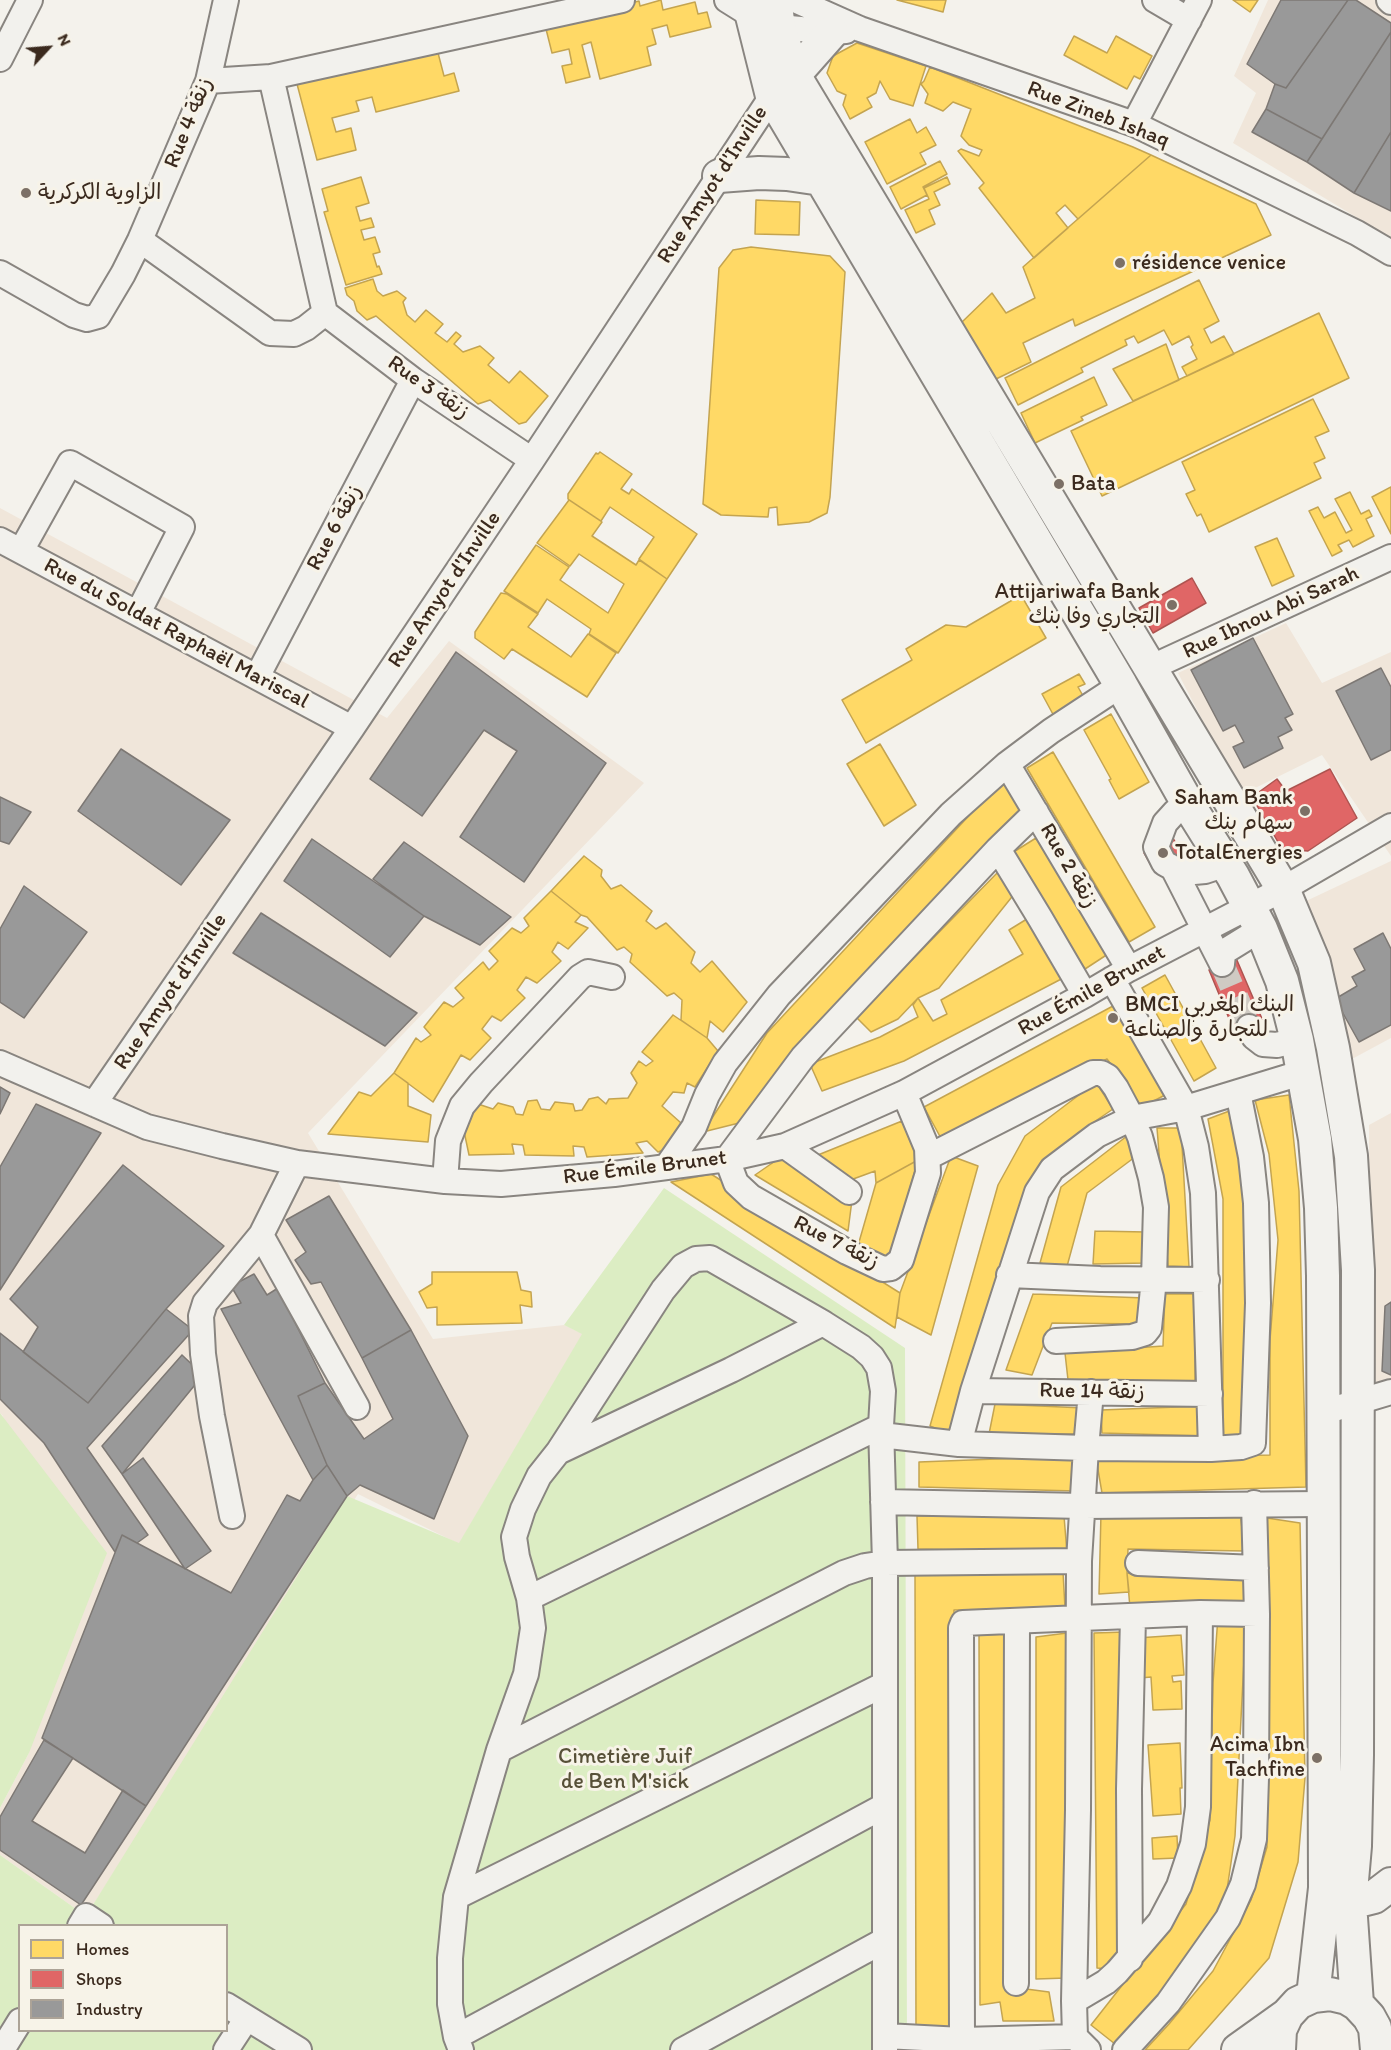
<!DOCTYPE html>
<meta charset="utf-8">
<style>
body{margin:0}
#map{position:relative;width:1391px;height:2050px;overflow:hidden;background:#f4f2ec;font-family:Itim,sans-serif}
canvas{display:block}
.legend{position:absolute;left:18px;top:1924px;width:210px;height:108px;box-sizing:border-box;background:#f7f3e8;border:2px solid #aca397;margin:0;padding:8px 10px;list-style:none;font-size:18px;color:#3b2a1e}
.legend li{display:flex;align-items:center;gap:12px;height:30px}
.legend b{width:30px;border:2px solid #aca397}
.north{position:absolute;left:18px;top:18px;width:60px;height:60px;-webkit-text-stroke:4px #f7f3e8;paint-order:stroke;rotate:64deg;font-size:16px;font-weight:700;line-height:24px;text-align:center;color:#3b2a1e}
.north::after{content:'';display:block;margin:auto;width:21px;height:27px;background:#3b2a1e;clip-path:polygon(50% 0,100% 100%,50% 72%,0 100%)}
</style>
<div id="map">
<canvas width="1391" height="2050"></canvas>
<ul class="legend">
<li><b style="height:16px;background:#ffd966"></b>Homes</li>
<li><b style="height:16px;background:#e06666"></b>Shops</li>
<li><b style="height:16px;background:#999"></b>Industry</li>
</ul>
<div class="north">N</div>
</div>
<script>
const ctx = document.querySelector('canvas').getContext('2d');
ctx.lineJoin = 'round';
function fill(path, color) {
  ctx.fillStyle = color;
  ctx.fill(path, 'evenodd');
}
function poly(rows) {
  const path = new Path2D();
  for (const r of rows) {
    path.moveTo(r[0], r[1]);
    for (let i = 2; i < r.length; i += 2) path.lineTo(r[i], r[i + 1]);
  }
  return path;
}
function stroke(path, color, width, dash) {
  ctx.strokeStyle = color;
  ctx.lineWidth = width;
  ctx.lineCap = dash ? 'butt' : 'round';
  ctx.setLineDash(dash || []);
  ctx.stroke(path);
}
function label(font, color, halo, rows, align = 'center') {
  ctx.font = font + ' Itim,"Playpen Sans Arabic",sans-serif';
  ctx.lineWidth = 6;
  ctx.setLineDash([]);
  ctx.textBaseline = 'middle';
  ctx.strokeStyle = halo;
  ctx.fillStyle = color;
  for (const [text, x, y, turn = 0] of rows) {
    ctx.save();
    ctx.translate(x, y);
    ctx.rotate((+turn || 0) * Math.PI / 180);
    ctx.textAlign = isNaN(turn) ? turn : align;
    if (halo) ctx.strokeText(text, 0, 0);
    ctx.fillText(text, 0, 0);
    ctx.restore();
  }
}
fill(poly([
 [1268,0,1391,0,1391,238,1233,143,1256,93,1234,76],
 [0,508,387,718,449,641,644,783,308,1133,433,1339,564,1325,583,1334,459,1544,358,1494,86,1916,0,1855,0,1808,29,1753,3,1416,0,1413],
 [1286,623,1322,683,1391,652,1391,856,1322,755,1241,795,1178,673],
 [1391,861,1391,1038,1352,1059,1304,902],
 [1391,1113,1391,1380,1383,1385,1370,1384,1369,1125]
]), '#f0e6da');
fill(poly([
 [664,1188,905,1348,907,2050,0,2050,0,1855,86,1916,347,1496,459,1543,582,1334,564,1325],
 [20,1926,226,1926,226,2030,20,2030],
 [0,1413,107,1553,29,1753,0,1808]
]), '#dcedc3');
const homes = poly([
 [661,0,663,10,695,2,698,14,707,12,711,27,670,37,667,25,652,29,656,44,647,47,651,65,600,79,591,42,582,45,590,77,566,83,562,66,572,64,569,49,552,53,545,25,639,1,640,6,661,0],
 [897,0,946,0,943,12,897,0],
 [1233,0,1258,0,1250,12,1233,0],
 [1074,36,1107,53,1116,36,1152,56,1140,79,1134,76,1127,89,1064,55,1074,36],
 [857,43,926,66,913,106,890,99,880,81,876,93,867,98,872,107,850,119,843,105,846,95,837,91,827,73,833,56,857,43],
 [437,49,444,76,454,73,459,91,376,112,372,97,356,101,359,111,332,118,336,132,351,128,356,150,317,160,297,84,437,49],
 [930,67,1133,147,1151,155,1078,219,1065,205,1056,213,1068,228,1034,258,979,188,984,183,958,151,961,149,979,156,982,150,969,145,961,136,971,109,953,102,943,111,925,103,928,94,921,84,924,81,930,67],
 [910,119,917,133,926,127,936,145,920,153,926,164,887,184,865,142,910,119],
 [1151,155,1256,204,1271,235,1075,326,1073,319,1023,343,1031,362,994,380,961,323,992,293,1006,313,1035,298,1023,267,1151,155],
 [940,161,947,174,923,187,927,195,901,209,890,187,940,161],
 [361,177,369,203,356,207,360,221,371,218,374,227,361,230,364,240,375,237,380,252,373,254,377,267,379,266,382,274,346,285,324,212,328,211,322,189,361,177],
 [947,177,950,184,934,192,940,205,929,210,935,224,916,233,905,210,929,199,924,188,947,177],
 [756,200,800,202,799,235,755,234,756,200],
 [751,247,830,256,845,272,830,497,827,513,809,522,778,525,777,507,769,508,768,517,721,515,703,504,719,268,733,250,751,247],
 [373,279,377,291,383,296,397,291,406,298,403,302,407,315,415,322,426,310,443,324,435,333,447,342,456,332,461,336,454,344,463,352,480,346,494,358,488,365,509,383,520,371,548,396,526,422,519,424,490,400,478,404,376,316,367,320,357,311,354,301,347,295,345,288,373,279],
 [1199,280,1219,321,1204,329,1211,343,1224,336,1234,354,1187,376,1182,367,1197,359,1191,347,1193,345,1189,336,1172,345,1164,330,1138,343,1134,336,1125,340,1127,345,1081,368,1083,372,1018,405,1005,378,1199,280],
 [1319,313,1349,378,1102,496,1071,431,1319,313],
 [1166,344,1179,380,1133,401,1113,369,1166,344],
 [1094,377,1107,405,1081,417,1083,420,1035,443,1021,413,1094,377],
 [1313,399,1329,431,1315,437,1325,458,1314,463,1321,478,1209,532,1201,514,1197,516,1186,494,1195,490,1182,462,1313,399],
 [600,452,632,474,621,489,629,494,632,489,697,534,667,579,639,559,654,537,610,507,601,521,568,499,568,494,596,453,598,454,600,452],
 [1391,487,1391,534,1372,497,1391,487],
 [1350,492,1361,514,1369,510,1372,516,1366,519,1374,536,1353,547,1349,540,1338,545,1342,551,1332,556,1309,511,1318,507,1324,518,1335,512,1346,533,1352,530,1335,499,1350,492],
 [569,500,602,522,592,536,636,565,639,560,667,579,618,653,589,634,591,629,547,599,538,613,504,591,536,545,569,567,560,580,608,613,624,584,579,554,570,566,537,543,569,500],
 [1277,538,1294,576,1272,586,1255,547,1277,538],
 [501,593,507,594,538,614,528,627,571,657,588,634,616,653,587,697,512,649,504,659,475,638,475,632,501,593],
 [1021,595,1046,638,866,743,842,700,912,660,906,649,946,625,966,627,1021,595],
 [1079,674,1085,684,1078,687,1086,701,1055,718,1042,694,1079,674],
 [1111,714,1149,782,1119,799,1109,780,1111,779,1084,730,1111,714],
 [880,744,916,805,884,826,847,764,880,744],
 [1053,752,1155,927,1129,942,1027,768,1053,752],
 [1003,779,1025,808,747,1121,703,1132,767,1033,1003,779],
 [1036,838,1108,954,1085,969,1012,853,1036,838],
 [584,856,602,870,601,876,611,889,621,885,652,911,646,921,656,929,666,923,695,952,691,963,700,972,712,961,747,1002,723,1032,710,1021,707,1038,681,1020,682,1000,674,993,667,996,630,962,632,954,624,947,617,950,587,917,581,915,551,891,584,856],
 [1000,870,1015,893,939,988,918,998,898,1019,871,1032,856,1017,1000,870],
 [551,891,581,915,575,922,588,928,568,949,558,942,552,952,561,961,537,983,526,977,517,990,525,998,501,1021,492,1016,482,1029,491,1038,470,1060,461,1055,433,1102,394,1073,416,1038,421,1042,431,1035,424,1027,444,1002,453,1007,464,998,455,988,483,962,489,970,498,961,489,951,512,928,521,933,529,926,524,918,551,891],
 [1035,914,1069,975,904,1061,822,1091,810,1064,880,1037,918,1017,913,1005,918,998,933,1021,947,1014,941,1000,1023,954,1009,930,1035,914],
 [1165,975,1216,1068,1194,1081,1142,988,1165,975],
 [1113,1006,1167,1094,1142,1107,1107,1059,943,1142,924,1107,1113,1006],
 [673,1015,707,1038,718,1051,695,1087,687,1083,684,1093,673,1092,662,1106,690,1131,679,1144,658,1152,647,1141,636,1143,643,1153,587,1157,584,1147,573,1146,574,1156,525,1155,523,1145,512,1144,514,1154,469,1155,460,1112,475,1103,493,1109,498,1103,513,1107,516,1114,523,1115,528,1101,537,1100,541,1109,550,1110,555,1102,573,1104,575,1111,582,1110,589,1099,598,1097,606,1104,609,1099,628,1098,637,1083,631,1073,639,1061,646,1066,653,1061,642,1052,673,1015],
 [394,1073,408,1083,408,1106,431,1115,428,1142,328,1134,359,1092,371,1096,394,1073],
 [1096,1082,1113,1109,1078,1133,1055,1154,955,1436,930,1426,998,1185,1025,1136,1096,1082],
 [1289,1095,1299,1191,1306,1487,1102,1493,1096,1458,1270,1455,1270,1340,1278,1240,1269,1154,1255,1100,1289,1095],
 [1232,1110,1248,1178,1249,1436,1223,1439,1223,1199,1208,1119,1232,1110],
 [902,1121,918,1160,876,1183,875,1171,845,1182,813,1157,902,1121],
 [1157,1128,1181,1128,1189,1267,1168,1266,1157,1128],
 [1127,1136,1135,1157,1087,1193,1066,1270,1040,1263,1061,1187,1127,1136],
 [951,1156,978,1166,931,1335,897,1317,900,1293,951,1156],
 [781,1157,852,1200,848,1231,755,1175,781,1157],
 [918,1160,890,1257,857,1249,876,1183,918,1160],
 [711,1174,900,1293,895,1328,671,1182,711,1174],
 [1095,1231,1146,1232,1147,1263,1093,1264,1095,1231],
 [432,1272,517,1272,521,1290,531,1292,532,1307,520,1305,522,1323,437,1325,437,1307,427,1308,419,1292,432,1284,432,1272],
 [1033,1294,1146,1298,1146,1324,1052,1323,1032,1375,1006,1370,1033,1294],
 [1165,1294,1195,1294,1195,1382,1068,1380,1065,1353,1163,1346,1165,1294],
 [995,1404,1084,1408,1082,1434,989,1434,995,1404],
 [1203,1406,1204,1436,1102,1433,1101,1410,1203,1406],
 [1073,1456,1076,1491,919,1487,919,1462,1073,1456],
 [1101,1513,1240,1513,1245,1551,1128,1549,1127,1573,1129,1592,1099,1594,1101,1513],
 [917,1516,1064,1516,1067,1553,918,1549,917,1516],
 [1267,1518,1300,1523,1305,1778,1298,1862,1269,1958,1188,2050,1145,2050,1169,2024,1213,1971,1251,1900,1267,1847,1267,1518],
 [1063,1572,1065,1608,954,1610,949,2029,916,2030,915,1574,1063,1572],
 [1127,1573,1245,1575,1244,1607,1130,1608,1127,1573],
 [1218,1617,1246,1621,1235,1836,1225,1903,1164,1994,1120,2048,1091,2025,1186,1904,1210,1820,1213,1683,1218,1617],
 [1125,1632,1126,1947,1109,1969,1097,1968,1094,1633,1125,1632],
 [1067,1633,1067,1978,1036,1979,1036,1637,1067,1633],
 [1007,1634,1011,1987,1049,1992,1054,2021,1003,2021,1000,2002,980,2005,979,1635,1007,1634],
 [1181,1635,1184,1675,1172,1676,1173,1682,1181,1681,1182,1709,1153,1710,1151,1677,1140,1678,1137,1638,1181,1635],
 [1180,1743,1182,1788,1180,1788,1181,1814,1153,1816,1148,1745,1180,1743],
 [1177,1836,1178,1858,1153,1859,1152,1838,1177,1836]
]);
fill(homes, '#ffd966');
stroke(homes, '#c4a450', 1.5);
const shops = poly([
 [1192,578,1206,603,1153,633,1139,608,1192,578],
 [1330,769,1357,818,1308,851,1282,849,1252,797,1277,779,1286,791,1330,769],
 [1173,838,1182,854,1153,869,1144,853,1173,838],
 [1236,958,1263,1021,1235,1033,1209,970,1236,958]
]);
fill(shops, '#e06666');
stroke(shops, '#ae5450', 1.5);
const industry = poly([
 [1281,0,1348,0,1286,88,1275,84,1247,64,1281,0],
 [1348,0,1356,0,1391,23,1391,32,1322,139,1266,109,1275,84,1286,88,1348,0],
 [1391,32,1391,132,1354,193,1307,162,1391,32],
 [1266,109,1322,139,1307,162,1252,132,1266,109],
 [1391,132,1391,211,1354,193,1391,132],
 [1253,638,1293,714,1285,718,1292,730,1278,737,1283,748,1244,768,1233,747,1244,742,1235,725,1223,731,1191,670,1253,638],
 [456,652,606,763,524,882,460,837,517,751,484,730,422,816,370,779,456,652],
 [1381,668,1391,687,1391,750,1371,760,1336,691,1381,668],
 [121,749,230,820,181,885,78,811,121,749],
 [0,797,31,812,9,844,0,841,0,797],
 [312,839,424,916,390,957,284,881,312,839],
 [404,842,511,917,480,945,424,916,373,879,404,842],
 [24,886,87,932,24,1018,0,1002,0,929,24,886],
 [261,913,417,1013,385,1046,233,953,261,913],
 [1383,933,1391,949,1391,1025,1359,1042,1335,999,1357,986,1352,977,1365,970,1354,949,1383,933],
 [0,1087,10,1093,0,1114,0,1087],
 [36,1104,101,1133,0,1290,0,1167,36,1104],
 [123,1165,224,1246,166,1309,88,1403,23,1352,38,1327,10,1299,123,1165],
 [329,1196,411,1330,362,1358,321,1282,311,1284,295,1260,306,1252,286,1220,329,1196],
 [254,1274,267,1295,278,1288,325,1383,298,1396,327,1465,313,1480,221,1309,241,1303,231,1286,254,1274],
 [1391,1302,1391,1375,1382,1371,1385,1306,1391,1302],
 [166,1309,193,1330,87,1448,148,1535,137,1543,122,1535,115,1552,44,1443,0,1399,0,1333,88,1403,166,1309],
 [411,1330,468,1436,434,1519,360,1485,347,1496,327,1465,298,1396,325,1383,364,1439,393,1419,362,1358,411,1330],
 [182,1355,203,1375,122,1474,102,1446,182,1355],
 [143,1458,211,1551,185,1569,122,1474,143,1458],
 [327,1465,347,1496,146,1806,42,1738,122,1535,231,1593,287,1495,300,1501,313,1480,327,1465],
 [44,1740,73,1758,32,1821,85,1853,123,1790,146,1806,81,1905,0,1850,0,1817,44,1740]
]);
fill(industry, '#999');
stroke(industry, '#7d7874', 1.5);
stroke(poly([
 [1222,964,1249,1027]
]), '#cfcac3', 24, [24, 12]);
const minor = poly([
 [727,0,751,15,779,27,832,32,846,31],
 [795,0,860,29,1134,124,1357,233,1391,253],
 [1155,0,1189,20],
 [1389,0,1391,2],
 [0,59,30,0],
 [271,77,325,313],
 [208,81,271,77,622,0],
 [1134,124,1199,0],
 [140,240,270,333,294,334,306,328,325,313],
 [0,273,74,315,87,319,98,316,123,274,140,240,208,81,226,0],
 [325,313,413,380,532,460],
 [0,540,352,728],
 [21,551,70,463,182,527,138,613],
 [1150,668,1391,557],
 [257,677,413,380],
 [1007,764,1129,969],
 [1188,804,1175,812,1165,823,1156,847,1164,863,1173,868,1194,872,1205,871,1226,864],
 [998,849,1040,918,1085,995],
 [1173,868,1222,964],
 [1222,964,1223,954,1227,950,1261,929],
 [1112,979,1186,1108,1196,1147,1203,1193,1211,1449],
 [1249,1027,1254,1037,1263,1044,1277,1045,1297,1040],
 [0,1063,147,1127,222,1146,297,1163,445,1181,501,1184,614,1174,727,1159,785,1146,904,1093,1085,995,1129,969,1283,889,1391,826],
 [904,1093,927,1148,928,1173,901,1260,891,1268,883,1269,847,1252,751,1197,736,1183,727,1159,803,1057,998,849,1036,812],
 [94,1104,352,728,532,460,772,96,783,85],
 [785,1146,849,1192],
 [928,1157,1093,1073,1101,1073,1108,1077,1116,1088,1132,1118,1140,1137,1151,1178,1156,1207,1154,1279,1149,1328,1145,1333,1132,1337,1056,1341],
 [667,1166,694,1127,707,1095,725,1063,779,995,951,814,1007,764,1051,731,1121,685],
 [445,1181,448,1141,462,1106,481,1083,580,977,588,972,612,977],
 [261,1235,357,1407],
 [1009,1275,1100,1279,1207,1280],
 [973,1391,1210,1394],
 [1324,1412,1391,1392],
 [881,1435,959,1444,1086,1448,1211,1449,1241,1447,1253,1443,1258,1303,1256,1203,1251,1157,1238,1092],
 [959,1444,973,1391,1037,1192,1052,1169,1097,1135,1132,1118,1186,1108,1304,1072],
 [558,1452,663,1290,683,1266,696,1259,710,1258,823,1323],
 [883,1502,1084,1506,1323,1504],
 [232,1516,212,1416,203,1354,201,1316,205,1303,261,1235,297,1163],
 [1138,1563,1256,1568],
 [529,1598,517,1557,514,1537,523,1509,539,1476,558,1452,731,1370,823,1323,861,1347,872,1357,879,1368,883,1391,881,1426,885,1563,885,2050],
 [1200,1613,1257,1614],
 [499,1750,844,1573,865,1566,885,1563,1079,1561],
 [456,1897,883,1685],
 [80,1926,86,1916,101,1926],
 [1130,1959,1129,1789,1133,1617],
 [1016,1983,1017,1622],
 [226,2005,299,2050],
 [885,2036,962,2040,1075,2037],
 [456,2037,884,1806],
 [962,2040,961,1628,963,1623,1200,1613,1198,1807,1193,1844,1179,1886,1160,1922,1117,1972,1106,1982,1074,2001],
 [2,2050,20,2021],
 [226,2050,247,2018],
 [461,2050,456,2037,450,2004,450,1958,456,1897,499,1750,526,1674,533,1628,529,1598,881,1426],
 [683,2050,885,1940],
 [1088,2050,1075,2037,1074,2001,1078,1810,1079,1561,1086,1448,1091,1392],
 [1125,2050,1168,2003,1228,1918,1243,1884,1254,1839,1256,1778,1257,1614,1254,1503]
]);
const major = poly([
 [748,0,772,96,1121,685,1188,804,1233,876,1261,929,1282,981,1297,1040,1315,1139,1321,1208,1323,1276,1325,1888,1313,1996],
 [775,0,779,27,794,75,1283,889,1314,963,1333,1048,1351,1156,1358,1270,1357,1755,1355,1846,1350,1903,1357,2004],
 [794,75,832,32],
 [719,176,759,173,787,174,821,179],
 [1331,1903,1350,1903,1374,1897,1391,1884],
 [1238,2050,1287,2015],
 [1279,2050,1280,2030,1287,2015,1298,2003,1313,1996,1330,1994,1347,1998,1357,2004,1369,2017,1375,2028,1377,2050]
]);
stroke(minor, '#898580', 28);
stroke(major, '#898580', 36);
stroke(minor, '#f2f1ed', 24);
stroke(major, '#f2f1ed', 32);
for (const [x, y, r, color] of [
 [26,193,6,"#7c7066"],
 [1120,263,6,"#7c7066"],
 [1059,484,6,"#7c7066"],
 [1172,605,6,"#7c7066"],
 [1305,811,6,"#7c7066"],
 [1163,853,6,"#7c7066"],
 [1113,1018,6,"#7c7066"],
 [1317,1758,6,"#7c7066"]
]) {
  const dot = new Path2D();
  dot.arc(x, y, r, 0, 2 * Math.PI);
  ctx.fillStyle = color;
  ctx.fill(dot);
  stroke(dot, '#f7f3e8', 2);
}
label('22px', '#3b2a1e', '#f7f3e8', [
 ["Rue Zineb Ishaq",1098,115,21],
 ["Rue 4 زنقة",189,123,-68],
 ["Rue Amyot d'Inville",713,185,-57],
 ["Rue 3 زنقة",428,388,35],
 ["Rue 6 زنقة",335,528,-62],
 ["Rue Amyot d'Inville",445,590,-56],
 ["Rue Ibnou Abi Sarah",1271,613,-25],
 ["Rue du Soldat Raphaël Mariscal",176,634,28],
 ["Rue 2 زنقة",1068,866,60],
 ["Rue Émile Brunet",1092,991,-29],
 ["Rue Amyot d'Inville",171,992,-56],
 ["Rue Émile Brunet",645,1168,-7],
 ["Rue 7 زنقة",836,1243,27],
 ["Rue 14 زنقة",1092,1392,1]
]);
label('22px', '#3b2a1e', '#f7f3e8', [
 ["الزاوية الكركرية",38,193],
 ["résidence venice",1132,263],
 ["Bata",1071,484],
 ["Attijariwafa Bank",1160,592,"right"],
 ["التجاري وفا بنك",1160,617,"right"],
 ["Saham Bank",1293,798,"right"],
 ["سهام بنك",1293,823,"right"],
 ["TotalEnergies",1175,853],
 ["BMCI البنك المغربي",1125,1005],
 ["للتجارة والصناعة",1125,1030],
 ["Acima Ibn",1305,1745,"right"],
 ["Tachfine",1305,1770,"right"]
], 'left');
label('22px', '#575038', '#f7f3e8', [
 ["Cimetière Juif",625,1757],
 ["de Ben M'sick",625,1782]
]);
</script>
